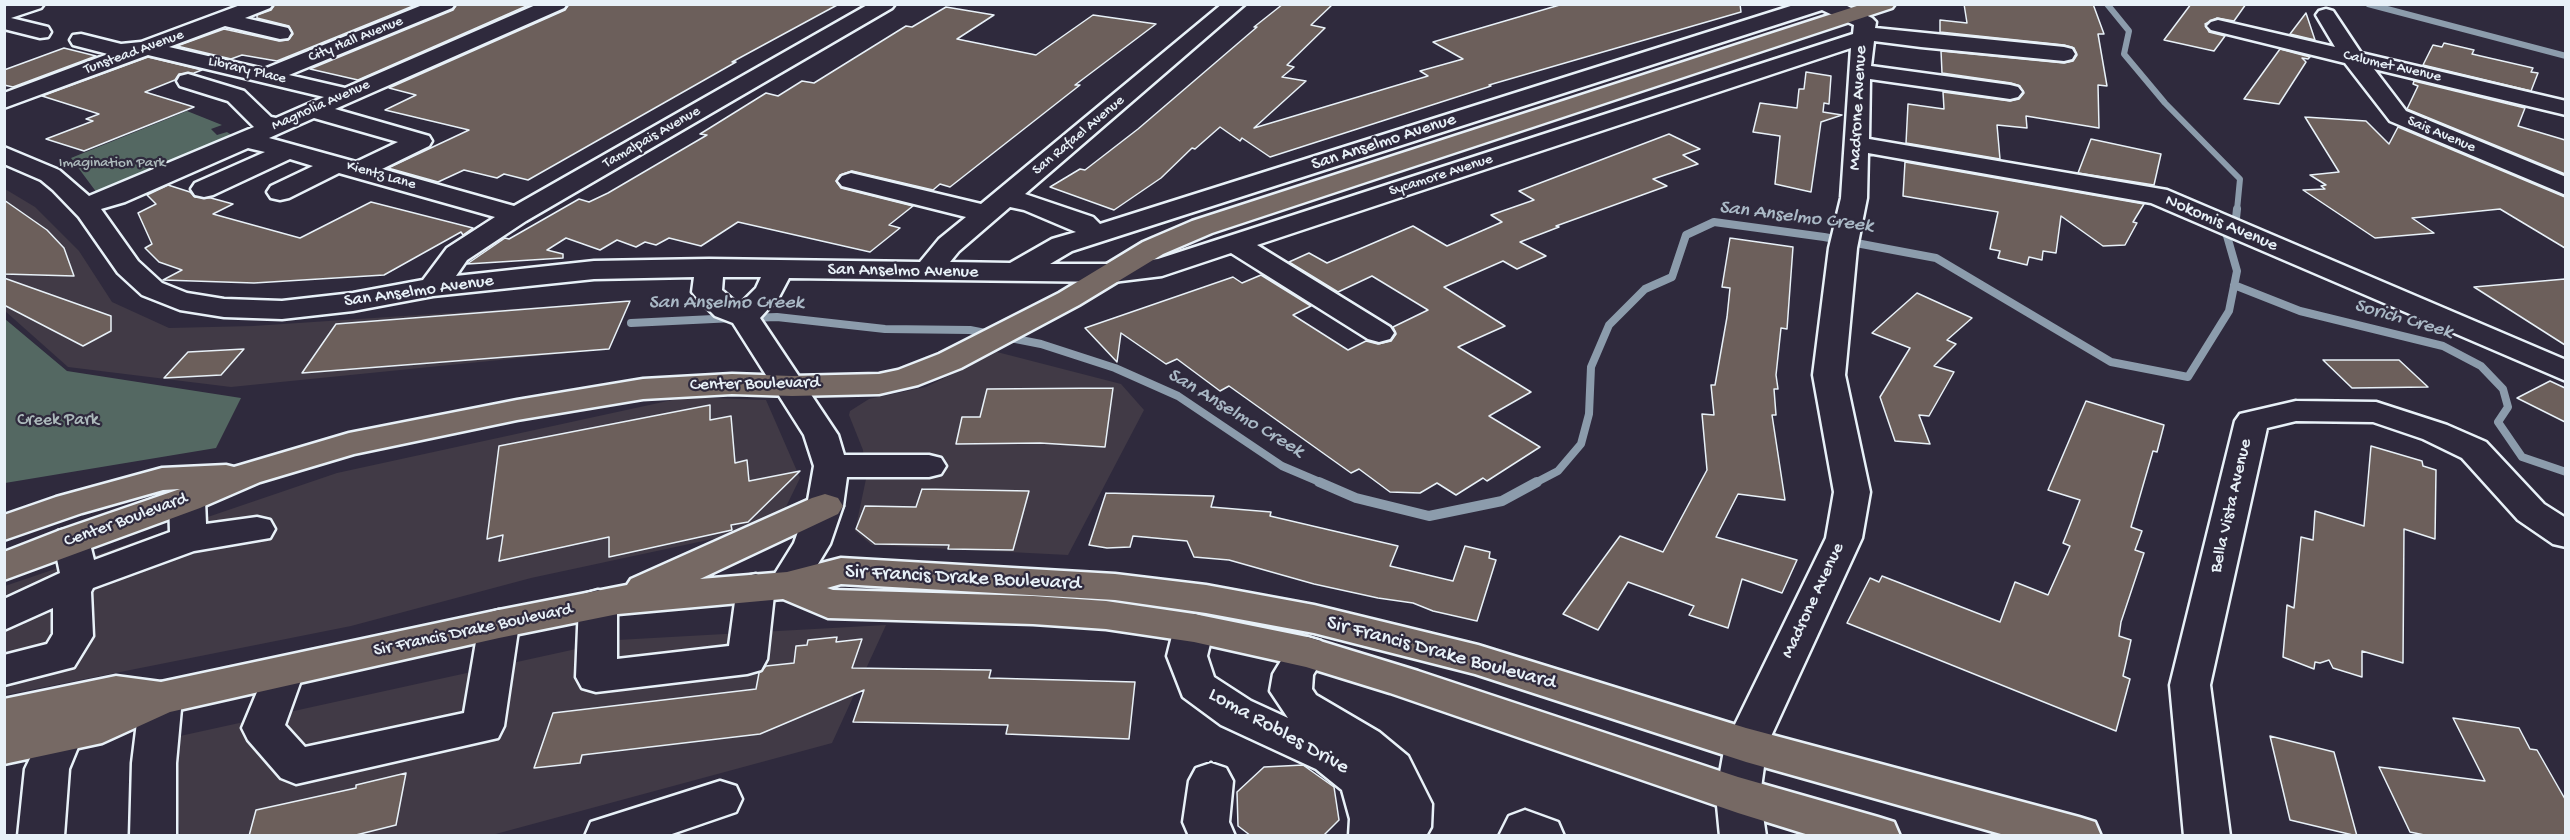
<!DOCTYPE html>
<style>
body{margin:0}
#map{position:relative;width:2570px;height:840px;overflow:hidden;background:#2f2a3d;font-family:"Gochi Hand",sans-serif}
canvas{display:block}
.frame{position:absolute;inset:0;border:6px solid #e8f1f8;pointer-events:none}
</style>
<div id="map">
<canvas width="2570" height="840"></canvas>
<div class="frame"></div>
</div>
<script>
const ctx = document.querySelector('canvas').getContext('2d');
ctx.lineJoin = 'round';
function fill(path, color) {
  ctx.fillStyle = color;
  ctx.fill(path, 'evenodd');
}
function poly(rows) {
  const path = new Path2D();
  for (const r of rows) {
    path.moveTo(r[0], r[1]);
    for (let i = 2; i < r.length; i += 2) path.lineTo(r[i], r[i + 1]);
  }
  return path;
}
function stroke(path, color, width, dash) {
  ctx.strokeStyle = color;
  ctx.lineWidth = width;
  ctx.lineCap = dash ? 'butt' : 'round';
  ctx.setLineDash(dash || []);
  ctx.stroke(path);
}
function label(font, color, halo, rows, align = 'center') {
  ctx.font = font + ' "Gochi Hand",sans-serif';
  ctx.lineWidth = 4.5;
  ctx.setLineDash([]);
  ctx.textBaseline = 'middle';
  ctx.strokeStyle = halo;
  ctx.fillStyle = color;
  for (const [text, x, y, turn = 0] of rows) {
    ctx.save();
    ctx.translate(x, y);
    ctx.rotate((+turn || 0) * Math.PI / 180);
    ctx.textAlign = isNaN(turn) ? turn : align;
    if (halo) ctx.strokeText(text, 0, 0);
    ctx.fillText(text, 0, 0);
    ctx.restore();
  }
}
fill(poly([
 [5,189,35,207,79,251,112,302,169,328,253,326,630,301,609,349,231,387,68,367,5,311],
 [997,352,1121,384,1144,410,1068,555,872,545,855,531,866,479,863,450,849,415,850,411,869,399,926,387],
 [686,397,766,400,800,478,781,517,736,534,531,578,351,626,5,695,5,586,337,473],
 [886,625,832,743,492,835,180,835,171,738,617,640]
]), '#413a46');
fill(poly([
 [187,111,222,125,211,129,217,135,227,132,233,136,97,193,71,158],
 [5,319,67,371,241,398,216,448,5,483]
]), '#546862');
stroke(poly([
 [2107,4,2129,31,2124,54,2165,103,2240,179,2237,210],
 [2368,4,2566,56]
]), '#8c9cac', 6);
stroke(poly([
 [2234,285,2300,311,2443,346,2481,366,2503,389,2508,407,2498,422,2522,457,2566,472],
 [750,318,777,317,885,329,970,330,1041,344,1115,368,1178,396,1282,466,1322,483],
 [631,323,734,318],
 [1535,483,1558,471,1581,444,1589,414,1591,367,1609,325,1645,289,1672,277,1686,235,1714,222,1824,237,1936,258,2111,362,2188,377,2229,311,2237,271,2227,236,2236,218,2237,209]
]), '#8c9cac', 8);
stroke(poly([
 [1319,482,1356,498,1429,516,1502,501,1537,482]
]), '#8c9cac', 10);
const building = poly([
 [275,4,418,4,277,61,242,55,231,59,177,46,224,29,279,41,288,40,293,34,289,26,257,18,257,15,271,10,275,4],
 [457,4,531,4,358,80,310,69,453,10,457,4],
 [569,4,839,4,732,62,736,62,528,180,504,174,497,178,464,170,438,182,388,168,469,130,385,110,416,95,389,88,565,10,569,4],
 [1283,4,1333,4,1311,25,1325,28,1287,65,1294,67,1282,77,1306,81,1254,128,1428,76,1420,71,1463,59,1433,42,1563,4,1740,4,1741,12,1489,85,1491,86,1270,157,1242,138,1240,141,1220,127,1195,149,1192,148,1161,178,1114,210,1050,187,1080,169,1085,170,1138,129,1257,27,1254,27,1283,4],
 [1964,4,2093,4,2104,34,2098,34,2107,86,2098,85,2099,128,2026,116,2027,128,1997,125,2000,159,1906,143,1908,104,1944,109,1943,92,2010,101,2019,99,2024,93,2020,86,2011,83,1942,73,1941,51,2064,63,2073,61,2077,55,2074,48,2064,45,1940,32,1940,20,1967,23,1964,4],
 [2191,4,2246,4,2234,21,2217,18,2205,24,2209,32,2225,36,2214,51,2164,40,2191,4],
 [946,7,994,15,957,39,1036,55,1093,15,1156,24,1075,85,1080,85,950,187,940,184,933,190,852,171,840,175,836,181,841,188,913,206,889,225,900,228,870,252,738,222,701,246,669,238,656,245,645,242,636,247,617,240,600,250,566,238,547,250,563,254,563,258,467,264,505,238,509,239,579,199,589,202,608,193,707,135,700,134,766,93,778,96,802,81,814,83,906,26,912,27,946,7],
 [2306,13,2315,40,2290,34,2306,13],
 [2444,43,2474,50,2472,54,2533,68,2531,72,2538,73,2531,91,2423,65,2433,45,2442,47,2444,43],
 [64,48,96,56,13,87,4,85,4,70,64,48],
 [2280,49,2310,57,2308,59,2302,58,2306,62,2279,104,2244,99,2280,49],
 [148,57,202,70,194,73,179,74,175,80,145,92,194,107,84,151,46,139,93,121,86,119,99,114,42,96,148,57],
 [1806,72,1831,76,1829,104,1824,103,1823,112,1842,115,1821,122,1811,192,1775,184,1780,136,1753,132,1760,103,1797,108,1799,89,1804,89,1806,72],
 [2414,81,2525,108,2518,126,2565,140,2565,174,2407,109,2418,86,2413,84,2414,81],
 [2305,117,2366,121,2389,144,2398,127,2565,197,2565,248,2500,209,2412,218,2434,233,2375,238,2303,190,2325,189,2321,186,2326,185,2310,175,2339,172,2305,117],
 [1669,134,1700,149,1683,155,1698,164,1653,179,1667,186,1556,226,1559,227,1520,242,1546,256,1517,269,1503,261,1444,287,1505,326,1458,347,1531,392,1489,416,1540,447,1487,481,1483,478,1456,495,1437,483,1420,493,1390,492,1359,469,1351,473,1229,386,1220,391,1177,359,1166,364,1121,333,1117,362,1085,328,1233,277,1242,283,1261,275,1311,306,1293,315,1348,350,1366,341,1378,344,1391,341,1396,334,1393,327,1428,310,1372,276,1338,292,1289,262,1309,253,1327,263,1413,226,1447,246,1502,222,1491,215,1534,200,1519,191,1669,134],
 [2091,139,2161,154,2154,185,2078,173,2091,139],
 [1905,162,2144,204,2133,222,2137,223,2125,245,2103,246,2061,216,2056,253,2043,251,2042,260,2029,257,2027,265,1998,258,2000,251,1990,249,1998,212,1903,196,1905,162],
 [168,185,190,192,195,197,211,198,233,204,213,214,300,238,371,202,473,228,463,235,461,232,384,275,254,283,163,280,182,270,159,262,145,248,152,244,138,213,156,204,147,195,168,185],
 [4,200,47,230,64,248,74,276,4,274,4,200],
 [1730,238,1793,247,1787,329,1781,328,1776,375,1778,389,1774,389,1776,415,1772,415,1785,500,1738,494,1716,537,1797,560,1782,593,1742,579,1728,628,1689,615,1694,606,1628,582,1598,630,1563,614,1620,536,1663,552,1707,470,1702,414,1714,415,1711,385,1715,385,1727,317,1730,288,1722,287,1730,238],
 [4,278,111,316,111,331,83,346,4,305,4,278],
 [2565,279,2565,345,2474,287,2565,279],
 [1917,293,1972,318,1947,340,1956,344,1934,366,1954,372,1929,416,1919,415,1930,444,1895,441,1880,397,1910,348,1872,333,1917,293],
 [630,301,609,349,302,373,336,324,630,301],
 [244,349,221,375,164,378,188,352,244,349],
 [2323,360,2399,360,2428,387,2352,388,2323,360],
 [2550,381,2565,388,2565,422,2517,398,2550,381],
 [1113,388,1105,447,1040,443,956,444,962,417,980,417,987,389,1113,388],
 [2086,401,2164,425,2157,452,2153,451,2131,527,2142,531,2135,550,2144,553,2121,622,2119,636,2131,640,2123,676,2130,679,2116,731,1847,623,1870,578,1879,582,1882,576,2000,622,2015,582,2048,595,2070,546,2063,543,2080,500,2048,490,2086,401],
 [710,405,710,420,731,416,735,463,747,460,749,481,800,471,748,522,731,525,732,530,609,557,609,537,499,561,503,535,487,539,499,446,710,405],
 [2371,446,2422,461,2423,466,2436,470,2435,539,2404,529,2403,663,2362,651,2362,677,2333,668,2329,660,2320,663,2315,662,2314,669,2283,657,2287,605,2294,608,2301,537,2313,540,2315,511,2364,526,2371,446],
 [922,489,1029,491,1013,550,948,549,949,545,875,544,856,529,865,506,916,507,922,489],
 [1106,493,1214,496,1211,507,1271,512,1270,516,1398,546,1390,566,1453,581,1465,546,1490,552,1489,558,1496,560,1477,621,1433,611,1413,603,1378,598,1314,584,1229,560,1194,557,1187,541,1133,536,1130,547,1107,548,1089,545,1106,493],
 [837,637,836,642,862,639,852,668,991,670,989,678,1135,682,1129,739,1006,734,1008,725,853,722,864,690,760,734,582,755,580,763,534,768,553,713,756,689,759,673,766,666,794,663,796,646,807,645,808,640,837,637],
 [2453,718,2519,728,2530,749,2537,750,2565,799,2565,836,2429,836,2410,832,2379,767,2485,781,2453,718],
 [2270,736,2334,752,2357,836,2290,820,2270,736],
 [1303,765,1334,787,1339,820,1323,836,1251,836,1238,826,1237,792,1264,767,1303,765],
 [406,773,396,825,352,836,249,836,256,810,356,788,356,785,406,773]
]);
fill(building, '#6c5f5b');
stroke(building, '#e8f1f8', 1.5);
const minor = poly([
 [12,4,44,4,41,8,11,18,48,27,51,32,48,37,40,38,4,29,4,7,12,4],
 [243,4,273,4,270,8,245,18,288,28,291,33,288,38,280,39,225,26,169,47,264,69,425,4,455,4,452,8,289,75,345,88,538,4,567,4,564,8,335,109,429,136,432,141,429,146,382,169,514,206,869,4,895,4,892,8,526,221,467,260,456,276,594,261,709,259,920,262,939,239,966,217,842,186,838,181,842,176,851,173,981,204,1222,4,1245,4,1025,194,1093,217,1100,224,1797,4,1843,4,1872,18,1876,22,1875,28,2064,47,2072,49,2075,54,2072,59,2064,61,1921,47,1874,41,1871,66,2010,85,2018,87,2022,92,2018,97,2010,99,1870,79,1869,139,2167,190,2566,360,2566,381,2151,203,1868,153,1867,198,1857,248,1845,375,1870,492,1862,538,1767,745,1760,795,1766,836,1720,836,1716,795,1725,745,1826,538,1834,492,1813,375,1829,248,1841,198,1851,48,1257,245,1390,327,1394,333,1390,339,1379,342,1368,339,1231,253,1162,276,1113,282,789,278,779,297,760,318,838,435,844,455,929,455,941,458,946,466,941,474,929,477,847,477,843,506,830,544,800,594,787,598,774,595,767,659,761,670,747,674,596,692,582,688,576,677,579,604,584,594,598,590,612,594,617,604,617,659,729,646,737,587,743,577,756,574,771,580,794,543,807,506,814,466,804,435,733,323,715,316,697,298,692,292,694,277,594,279,433,296,353,311,282,319,224,317,180,310,142,295,118,273,79,217,53,190,41,180,4,164,4,147,59,170,89,196,254,127,228,101,180,86,177,81,180,76,188,74,244,91,271,117,276,118,324,97,148,55,4,108,4,93,108,54,73,45,70,40,73,35,81,34,121,44,141,42,243,4],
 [1822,10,1854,25,1853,34,1158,259,1113,264,1050,264,1072,251,1822,10],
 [314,118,398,142,356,162,269,138,314,118],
 [248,148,265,152,195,183,191,189,195,195,204,197,213,195,290,159,313,166,271,186,267,192,271,198,280,200,289,198,339,173,495,217,447,248,423,280,353,293,282,301,224,299,187,293,162,283,138,261,101,209,125,202,248,148],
 [1010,207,1024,210,1076,232,1052,239,1010,263,950,262,959,251,1010,207],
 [723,277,761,277,756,288,739,305,722,290,723,277],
 [2326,9,2333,11,2361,53,2566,101,2566,115,2374,69,2406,111,2566,177,2566,195,2390,121,2345,63,2211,30,2207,26,2211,22,2218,20,2335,47,2316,15,2319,11,2326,9],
 [2296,401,2376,402,2447,425,2486,442,2544,504,2566,518,2566,547,2553,544,2518,520,2462,458,2423,439,2373,422,2296,421,2267,428,2210,685,2230,836,2184,836,2170,685,2235,421,2240,414,2296,401],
 [187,488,200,492,205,500,206,524,257,517,270,520,275,529,270,538,194,551,93,588,91,592,93,636,74,667,4,685,4,655,47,644,53,634,53,608,4,630,4,599,60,573,53,540,58,531,71,528,84,531,89,540,94,560,170,532,169,500,174,492,187,488],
 [499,610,513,614,519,624,504,726,498,738,296,784,281,778,248,740,242,728,270,661,284,657,298,661,304,672,285,725,305,747,464,713,479,624,485,614,499,610],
 [1194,614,1208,618,1214,628,1207,656,1214,677,1251,701,1288,718,1270,691,1273,674,1293,641,1307,637,1321,641,1327,652,1313,675,1312,689,1316,695,1379,732,1408,756,1432,804,1431,827,1426,836,1349,836,1350,819,1342,790,1316,769,1221,725,1183,697,1167,656,1174,628,1180,618,1194,614],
 [161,682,176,687,182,698,176,763,176,836,130,836,132,763,140,698,146,687,161,682],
 [62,718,77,723,83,735,69,769,64,836,18,836,25,769,47,723,62,718],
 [1211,763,1226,768,1233,781,1229,822,1235,836,1189,836,1183,822,1189,781,1196,768,1211,763],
 [720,781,736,786,742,799,736,812,666,836,585,836,591,822,720,781],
 [1525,810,1558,822,1564,836,1499,836,1509,816,1525,810]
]);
const major = poly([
 [1863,4,1895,4,1892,8,1212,233,1163,254,1079,305,961,368,918,385,879,394,792,396,732,394,643,399,517,420,354,454,260,482,200,508,4,580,4,552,58,531,180,489,163,490,82,513,4,540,4,515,56,497,162,468,226,465,234,467,349,433,517,400,643,379,732,374,792,376,879,374,898,370,939,354,1059,293,1143,242,1192,221,1863,4],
 [825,494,838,498,843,506,838,514,700,579,787,572,841,558,1115,574,1206,585,1314,605,1478,645,1746,728,2079,817,2095,822,2101,836,2008,836,1746,762,1475,674,1314,633,1206,613,1115,600,841,584,827,588,833,590,1033,596,1106,601,1194,614,1307,637,1418,671,1738,777,1878,817,1894,822,1900,836,1812,836,1738,813,1390,693,1306,667,1194,642,1106,629,1033,624,828,618,783,599,618,614,499,638,170,712,102,743,4,764,4,699,116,676,161,682,499,610,627,585,631,579,812,498,825,494]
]);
stroke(minor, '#e8f1f8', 5);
stroke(major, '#e8f1f8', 5);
fill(minor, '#2f2a3d');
fill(major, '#766964');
label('15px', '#e8f1f8', '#2f2a3d', [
 ["City Hall Avenue",356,40,-22],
 ["Tunstead Avenue",134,53,-20],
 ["Calumet Avenue",2392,67,13],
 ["Library Place",247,71,13],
 ["Magnolia Avenue",321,106,-24],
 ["Sais Avenue",2441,135,23],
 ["San Rafael Avenue",1079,136,-40],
 ["Tamalpais Avenue",652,138,-30],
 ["Kientz Lane",381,176,16],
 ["Sycamore Avenue",1441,176,-18]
]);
label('15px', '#adbabc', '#2f2a3d', [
 ["Imagination Park",112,164]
]);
label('18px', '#e8f1f8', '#2f2a3d', [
 ["Madrone Avenue",1859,108,-87],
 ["San Anselmo Avenue",1384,143,-18],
 ["Nokomis Avenue",2221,224,23],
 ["San Anselmo Avenue",903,272,1],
 ["San Anselmo Avenue",419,292,-8],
 ["Center Boulevard",755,385,-1],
 ["Bella Vista Avenue",2232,506,-77],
 ["Center Boulevard",126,521,-20],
 ["Madrone Avenue",1814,601,-65],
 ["Sir Francis Drake Boulevard",473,631,-12]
]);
label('18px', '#adbabc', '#2f2a3d', [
 ["Creek Park",58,421]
]);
label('italic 20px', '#aab9c6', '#2f2a3d', [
 ["San Anselmo Creek",1796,218,7],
 ["San Anselmo Creek",726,304],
 ["Sorich Creek",2403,320,16],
 ["San Anselmo Creek",1235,414,31]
]);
label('21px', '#e8f1f8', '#2f2a3d', [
 ["Sir Francis Drake Boulevard",963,579,3],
 ["Sir Francis Drake Boulevard",1441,654,15],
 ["Loma Robles Drive",1278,732,29]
]);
</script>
